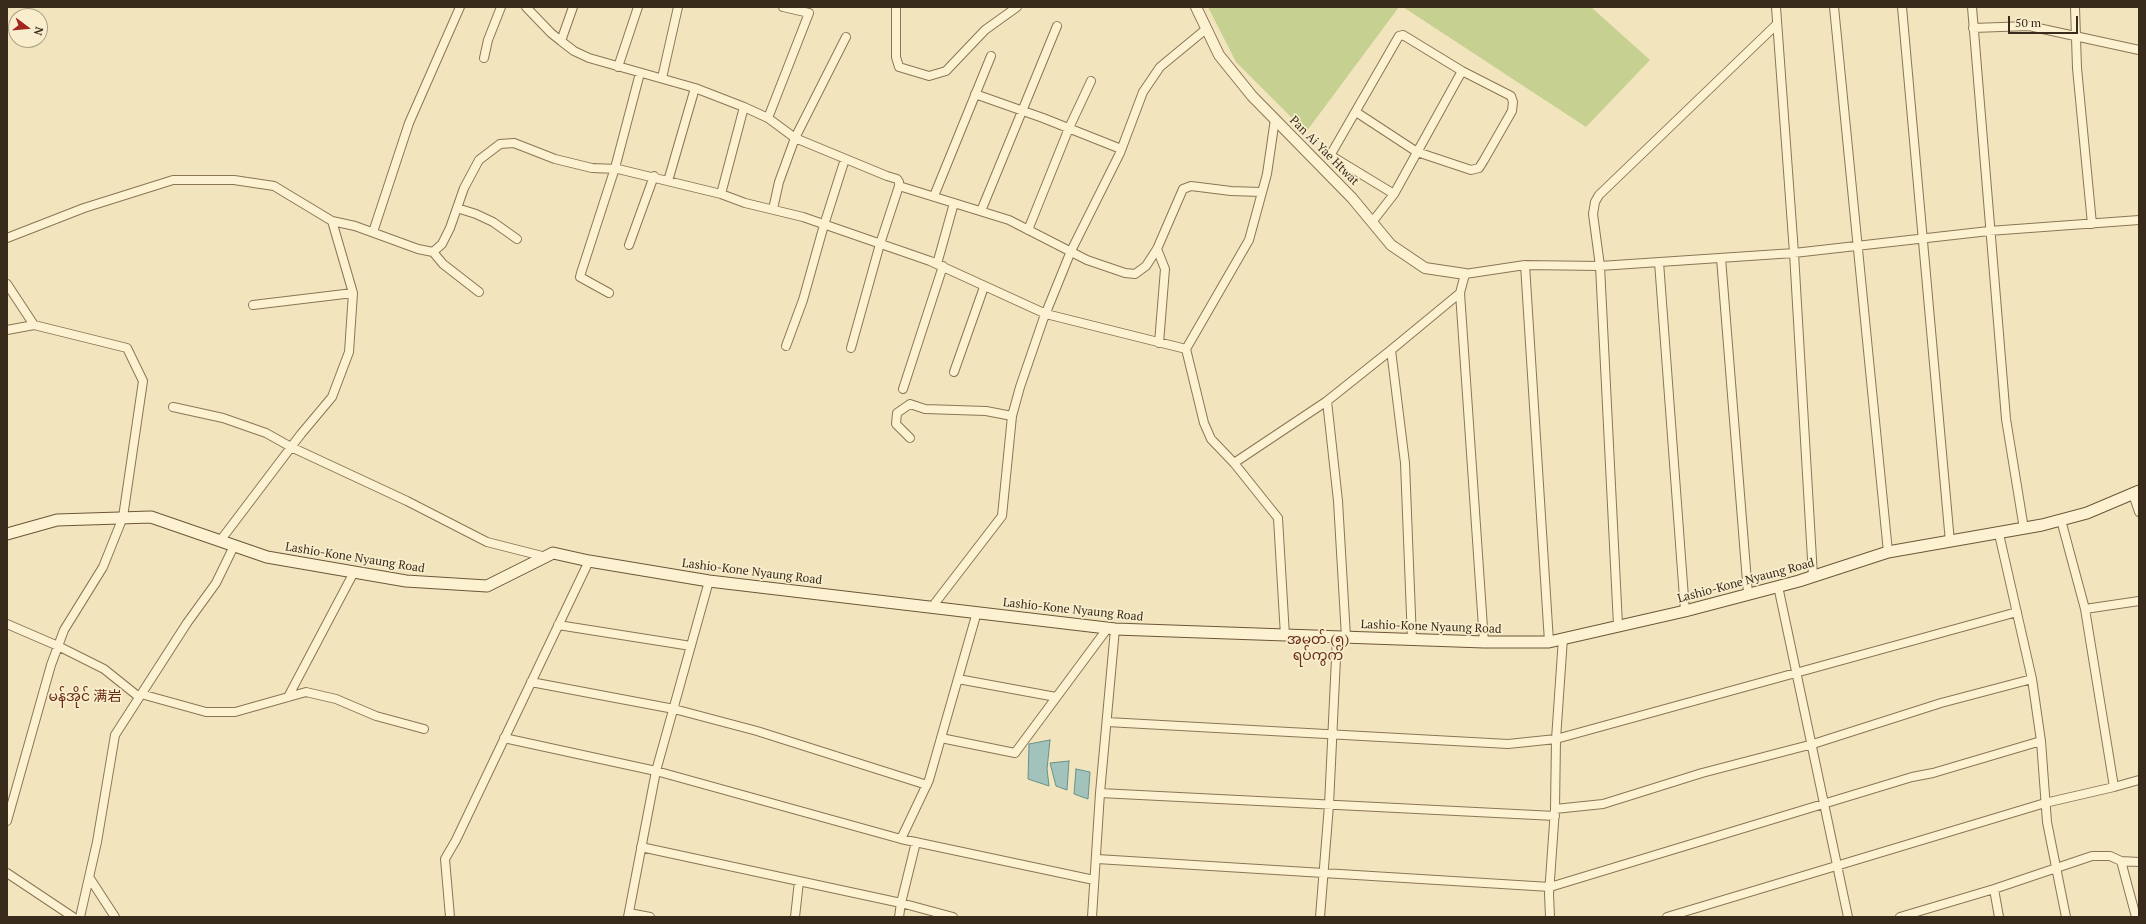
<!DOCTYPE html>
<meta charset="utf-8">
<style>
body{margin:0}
#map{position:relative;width:2146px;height:924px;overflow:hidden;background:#f2e5bd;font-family:"PT Serif",serif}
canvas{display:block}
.frame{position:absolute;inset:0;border:8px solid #392b1b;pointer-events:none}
.north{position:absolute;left:8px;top:8px;width:40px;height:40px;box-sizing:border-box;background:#f8eece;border:1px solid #aca086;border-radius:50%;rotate:106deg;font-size:11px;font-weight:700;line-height:16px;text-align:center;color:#392b1b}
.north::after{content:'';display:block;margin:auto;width:14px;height:18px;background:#a0261f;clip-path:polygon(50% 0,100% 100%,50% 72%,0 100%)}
.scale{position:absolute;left:2008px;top:16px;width:70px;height:18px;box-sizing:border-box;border:2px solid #392b1b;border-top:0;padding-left:5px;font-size:12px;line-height:14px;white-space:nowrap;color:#392b1b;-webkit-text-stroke:3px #f8eece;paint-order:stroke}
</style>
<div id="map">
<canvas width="2146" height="924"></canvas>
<div class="frame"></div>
<div class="north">N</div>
<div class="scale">50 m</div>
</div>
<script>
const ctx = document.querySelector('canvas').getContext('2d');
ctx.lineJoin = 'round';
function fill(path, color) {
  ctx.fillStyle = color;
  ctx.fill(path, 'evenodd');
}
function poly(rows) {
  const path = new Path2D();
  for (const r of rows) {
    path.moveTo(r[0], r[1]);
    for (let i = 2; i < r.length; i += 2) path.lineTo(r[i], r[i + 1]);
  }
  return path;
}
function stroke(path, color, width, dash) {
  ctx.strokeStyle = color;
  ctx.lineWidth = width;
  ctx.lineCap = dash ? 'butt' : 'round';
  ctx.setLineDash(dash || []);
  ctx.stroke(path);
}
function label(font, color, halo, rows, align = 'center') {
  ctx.font = font + ' "PT Serif","Noto Sans SC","Noto Sans Myanmar",serif';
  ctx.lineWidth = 3.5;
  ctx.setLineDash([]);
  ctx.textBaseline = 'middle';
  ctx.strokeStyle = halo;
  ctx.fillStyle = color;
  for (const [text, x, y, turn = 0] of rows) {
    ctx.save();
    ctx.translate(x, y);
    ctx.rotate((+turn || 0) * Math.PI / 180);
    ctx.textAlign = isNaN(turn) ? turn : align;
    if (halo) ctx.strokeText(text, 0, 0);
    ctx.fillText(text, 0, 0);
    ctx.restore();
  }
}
fill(poly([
 [1208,7,1399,7,1306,132,1236,62],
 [1403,7,1591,7,1650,60,1586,127]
]), '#c5d091');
const water = poly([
 [1050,740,1047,769,1049,786,1028,779,1029,744,1050,740],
 [1069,761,1067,790,1056,786,1050,763,1069,761],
 [1076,769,1090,772,1088,799,1074,794,1076,769]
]);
fill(water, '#a1c3bb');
stroke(water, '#689189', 1);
const minor = poly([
 [526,7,551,33,561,41,573,7],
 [896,7,896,57,899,67,929,76,946,71,985,30,1017,7],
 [1776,7,1794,253,1813,576],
 [1834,7,1888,552],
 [1902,7,1950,542],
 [1972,7,2006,419,2024,529],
 [2075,7,2077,68,2092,224],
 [1973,28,2029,26,2139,50],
 [561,41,574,51,589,58,695,88,744,107,768,118,795,138,887,176,897,179,899,182,899,186,880,244,851,348],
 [484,58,488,40,501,7],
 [618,67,638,7],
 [662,78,678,7],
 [975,94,1043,118,1121,149],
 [1356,112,1417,152,1471,170,1479,168,1484,160,1512,111,1513,102,1511,96,1462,71,1403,35,1399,36,1331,154,1333,157,1394,194],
 [768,118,809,13,783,7],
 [668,181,695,88],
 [899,186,1009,220,1087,260,1125,273,1135,274,1146,266,1157,249,1183,189,1191,186,1231,191,1261,192],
 [721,194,744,107],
 [934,196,991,56],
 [457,208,476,214,493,222,517,239],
 [773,209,779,182,795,138,846,37],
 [981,211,1057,26],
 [332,221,355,226,418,249,433,252,442,244,450,228,464,188,479,160,500,144,514,143,555,159,592,168,618,169,721,194,745,203,803,217,930,261,1046,314,1186,349,1204,423,1211,439,1234,463],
 [1373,221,1394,194,1462,71],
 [1028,230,1069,128,1091,81],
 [373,232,409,123,460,7],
 [7,238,84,208,173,180,234,180,274,186,332,221,353,293,349,352,332,397,301,434,220,541],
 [629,245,654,176],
 [1157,249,1165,269,1159,343],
 [433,252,443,264,479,292],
 [1721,258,1748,594],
 [1659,262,1685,611],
 [937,264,954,203],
 [1525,265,1549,642],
 [7,284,34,325,127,348,143,381,123,517,103,567,64,630,51,665,7,821],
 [609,293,580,277,581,273,615,168,640,73],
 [1460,293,1484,642],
 [253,305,353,293],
 [7,330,34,325],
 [786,346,803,300,824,225,845,159],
 [1186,349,1249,240,1267,174,1275,119],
 [1391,350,1405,463,1412,640],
 [954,372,984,287],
 [903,389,943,266],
 [1327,401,1338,501,1346,637],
 [173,407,223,418,266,433,291,447,407,501,487,542,546,557],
 [910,438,896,424,897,413,910,404,925,409,986,411,1012,416],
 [2133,494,2139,512],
 [1999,534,2032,679,2041,741,2047,822,2066,917],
 [1778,586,1848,917],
 [932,607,1002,516,1012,416,1020,387,1043,320,1071,251,1120,153,1143,92,1160,67,1206,29],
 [2085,609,2139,601],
 [7,624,58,646,104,669,139,697],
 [558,625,691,646],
 [1618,625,1600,266,1593,214,1595,202,1599,195,1777,24],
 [1285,636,1278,518,1234,463,1327,401,1391,350,1460,293,1465,274,1525,265,1600,266,1794,253,1989,231,2139,220],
 [958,679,1056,697],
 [531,682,674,709,757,731,927,785],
 [141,694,206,712,235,712,306,692,336,699,376,716,424,729],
 [288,697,354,572],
 [1107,722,1508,744,1556,739,2017,612],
 [504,738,656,771,901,839,1094,880],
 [941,738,1015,753,1107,629],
 [2114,787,2139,780],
 [1100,793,1555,816],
 [1555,809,1603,804,1702,773,1813,744,1941,703,2032,679],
 [901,839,929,780,977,612],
 [641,847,901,903,953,917],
 [1097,859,1550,887,1912,777,1933,773,2041,741],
 [2121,861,2136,917],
 [7,873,73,917],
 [89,877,115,917],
 [629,913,650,917],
 [80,917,97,842,115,735,187,623,216,583,234,546],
 [450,917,445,859,456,840,589,561],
 [628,917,656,771,709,581],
 [795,917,799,881],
 [899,917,901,903,916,842],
 [1092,917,1100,793,1115,629],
 [1320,917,1329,805,1337,637],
 [1550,917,1549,894,1555,809,1556,739,1563,638],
 [1667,917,2045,803,2114,787,2085,609,2061,520],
 [1900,917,1994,889],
 [1999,917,1994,889,2092,856,2110,856,2121,861,2139,862]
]);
const tertiary = poly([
 [1196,7,1219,55,1252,96,1352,198,1391,245,1425,268,1465,274]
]);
const secondary = poly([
 [7,534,57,520,151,517,267,557,406,581,487,586,553,553,589,561,709,581,1115,629,1484,642,1549,642,1685,611,1799,581,1888,552,2042,525,2087,513,2139,491]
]);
stroke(minor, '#8b7555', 10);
stroke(tertiary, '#8b7555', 12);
stroke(secondary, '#6d5638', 13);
stroke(minor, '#fcf1d1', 8);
stroke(tertiary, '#fcf1d1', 10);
stroke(secondary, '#fcf1d1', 11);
label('12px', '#392b1b', '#f8eece', [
 ["Pan Ai Yae Htwat",1324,151,45],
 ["Lashio-Kone Nyaung Road",355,558,9],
 ["Lashio-Kone Nyaung Road",752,572,7],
 ["Lashio-Kone Nyaung Road",1746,581,-15],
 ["Lashio-Kone Nyaung Road",1073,610,6],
 ["Lashio-Kone Nyaung Road",1431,627,2]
]);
label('14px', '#6a2d16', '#f8eece', [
 ["အမှတ် (၅)",1318,640],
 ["ရပ်ကွက်",1318,656],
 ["မန်အိုင် 满岩",85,697]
]);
</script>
